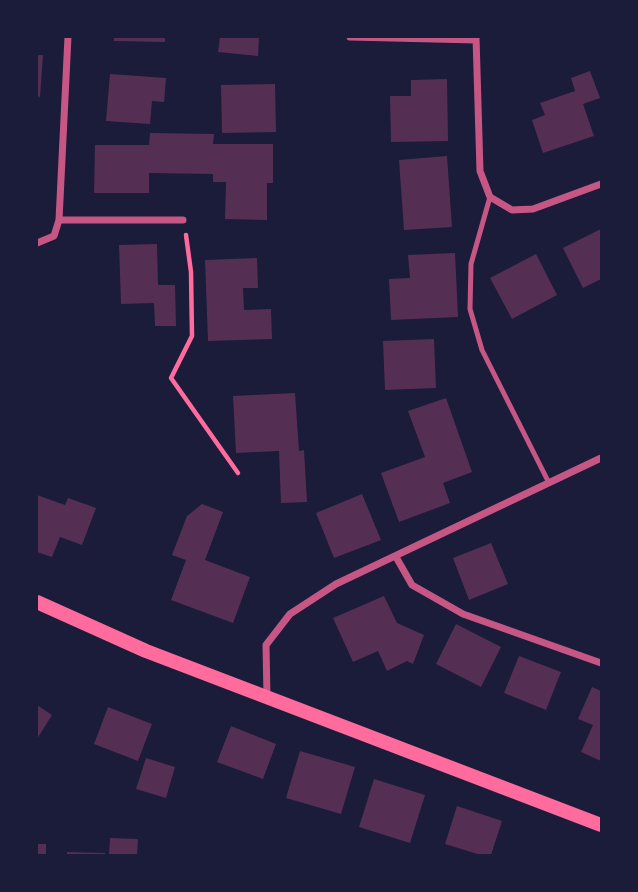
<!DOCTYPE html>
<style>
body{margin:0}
#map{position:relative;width:638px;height:892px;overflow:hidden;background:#1b1b3a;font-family:"Open Sans",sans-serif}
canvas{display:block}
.frame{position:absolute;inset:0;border:38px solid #1b1b3a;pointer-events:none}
</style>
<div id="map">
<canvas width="638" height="892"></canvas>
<div class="frame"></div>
</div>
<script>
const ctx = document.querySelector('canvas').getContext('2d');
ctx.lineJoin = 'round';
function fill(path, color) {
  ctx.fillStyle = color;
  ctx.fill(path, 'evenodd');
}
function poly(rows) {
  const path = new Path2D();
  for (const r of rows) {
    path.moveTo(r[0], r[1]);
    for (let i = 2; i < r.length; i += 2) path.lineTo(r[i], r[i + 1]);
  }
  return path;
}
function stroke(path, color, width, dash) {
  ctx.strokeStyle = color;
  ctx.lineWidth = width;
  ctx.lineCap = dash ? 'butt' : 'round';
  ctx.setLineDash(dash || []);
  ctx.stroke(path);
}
fill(poly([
 [114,37,165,37,165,42,114,41],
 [220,37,259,37,258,56,218,52],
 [37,55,43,55,40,97,37,96],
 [590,71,600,98,583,104,594,136,543,153,532,120,545,115,540,103,575,91,571,78],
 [110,74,166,78,164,102,152,101,150,124,106,121],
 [447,79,448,141,391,142,390,96,411,96,411,80],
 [275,84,276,132,222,133,221,85],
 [150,133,214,134,213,144,273,144,273,183,267,183,267,220,225,219,226,182,213,182,213,174,149,173,149,193,94,193,95,145,149,145],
 [447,156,452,227,404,230,399,160],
 [601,229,601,279,583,288,563,248],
 [157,244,158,285,175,285,176,326,155,326,154,303,121,304,119,245],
 [455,253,458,317,391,320,389,279,410,278,408,255],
 [536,254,557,295,512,319,490,278],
 [257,258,258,288,243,288,244,310,271,309,272,339,208,341,205,260],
 [434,339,436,388,385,390,383,341],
 [295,393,299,451,304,450,307,502,281,503,279,451,236,453,233,396],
 [446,398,472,472,443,483,450,503,399,522,381,473,425,457,408,411],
 [362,494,381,540,334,558,316,513],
 [37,495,65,505,68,498,96,508,82,545,60,537,52,557,37,552],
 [202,504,223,512,205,560,250,577,233,623,171,600,186,560,172,555,187,516],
 [491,543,508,584,469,600,453,558],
 [384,596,397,623,424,635,413,664,407,661,387,671,378,651,353,662,333,618],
 [456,624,501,647,481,687,436,664],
 [519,656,561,672,546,710,504,693],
 [592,687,601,691,601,761,581,752,593,725,578,719],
 [37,705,52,715,37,739],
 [108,707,152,724,138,761,94,744],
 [231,726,276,744,263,779,217,762],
 [300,751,355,767,341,814,286,798],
 [146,758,175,767,166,798,136,789],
 [374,779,425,795,410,843,359,827],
 [457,806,502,821,491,855,481,855,445,844],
 [110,838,138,839,137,855,109,855],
 [37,844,46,844,46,855,37,855],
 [67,852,105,853,105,855,67,855]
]), '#542f53');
stroke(poly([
 [186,235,191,272,192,336,171,378,238,473]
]), '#ff6b9d', 4.5);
stroke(poly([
 [490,197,471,264,470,309,482,350,549,483]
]), '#c65784', 5);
stroke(poly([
 [350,37,476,40],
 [476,37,480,171,490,197,512,210,533,209,601,184],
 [59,220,183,220],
 [37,243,54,236,59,220,68,37],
 [396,557,412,585,463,614,601,663],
 [267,697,266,645,290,614,336,584,601,458]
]), '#c65784', 7);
stroke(poly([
 [37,602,146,651,601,825]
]), '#ff6b9d', 14);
</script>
